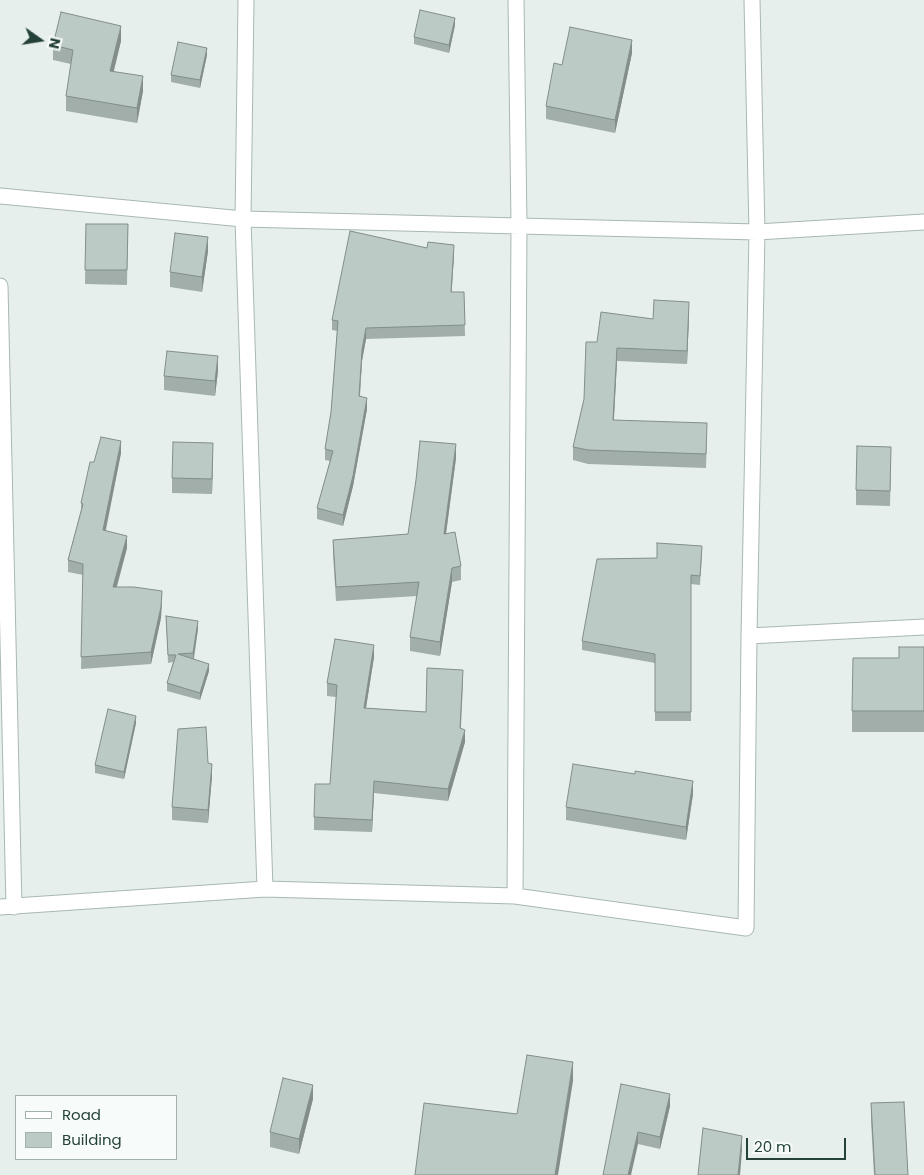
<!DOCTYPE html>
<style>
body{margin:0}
#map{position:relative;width:924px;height:1175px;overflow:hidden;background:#e6efeb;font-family:Poppins,sans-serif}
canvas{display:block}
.legend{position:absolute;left:15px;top:1095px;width:162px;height:65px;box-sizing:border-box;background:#f7fbf9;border:1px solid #a3b1ad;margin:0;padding:6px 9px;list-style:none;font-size:15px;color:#24423a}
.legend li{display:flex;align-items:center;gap:10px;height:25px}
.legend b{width:25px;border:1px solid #a3b1ad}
.north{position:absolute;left:15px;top:15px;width:50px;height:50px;-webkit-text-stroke:4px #f7fbf9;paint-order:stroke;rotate:103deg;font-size:14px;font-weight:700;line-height:20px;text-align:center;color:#24423a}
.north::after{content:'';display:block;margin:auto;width:18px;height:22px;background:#24423a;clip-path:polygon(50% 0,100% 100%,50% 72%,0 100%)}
.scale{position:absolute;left:746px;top:1138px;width:100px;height:22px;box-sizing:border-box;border:2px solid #24423a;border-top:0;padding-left:6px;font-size:15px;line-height:18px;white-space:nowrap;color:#24423a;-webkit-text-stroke:4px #f7fbf9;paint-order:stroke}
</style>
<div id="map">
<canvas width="924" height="1175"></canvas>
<ul class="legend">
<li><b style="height:6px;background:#fff"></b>Road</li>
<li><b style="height:14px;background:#bbcac4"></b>Building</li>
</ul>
<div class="north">N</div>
<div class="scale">20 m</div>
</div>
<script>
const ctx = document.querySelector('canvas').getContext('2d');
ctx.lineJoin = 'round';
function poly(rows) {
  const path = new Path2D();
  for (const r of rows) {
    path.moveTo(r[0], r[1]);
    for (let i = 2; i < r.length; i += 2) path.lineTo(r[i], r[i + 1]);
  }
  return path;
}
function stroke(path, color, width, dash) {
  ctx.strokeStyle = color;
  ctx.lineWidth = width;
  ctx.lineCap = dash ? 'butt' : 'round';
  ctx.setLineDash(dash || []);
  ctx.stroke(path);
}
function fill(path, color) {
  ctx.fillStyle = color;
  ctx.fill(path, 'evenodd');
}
const minor = poly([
 [246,0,243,219,265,889],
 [0,196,243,219,757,232,924,222],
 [0,286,14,907],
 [749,636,924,627],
 [515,896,519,225,516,0],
 [0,907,265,889,515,896,746,928,749,636,757,232,752,0]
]);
stroke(minor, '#a8b8b2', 17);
stroke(minor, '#fff', 15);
fill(poly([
 [455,25,449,53,414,44,414,37],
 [121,41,114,71,143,91,137,123,66,111,66,96,71,64,53,60,53,45],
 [632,53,615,133,546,119,546,106,562,65],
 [207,55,200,88,171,82,171,75],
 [86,224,128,224,127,285,85,284],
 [208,251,202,292,170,287,170,272],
 [454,255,451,292,464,292,465,336,366,339,362,361,360,396,367,409,353,486,343,526,317,519,317,508,330,461,325,460,325,449,331,412,337,331,332,330,332,320],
 [689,315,687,364,617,361,614,420,707,437,706,468,588,464,573,460,573,447,597,342,653,319],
 [218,371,215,396,164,390,164,376],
 [121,453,106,530,127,548,117,587,162,603,161,618,151,664,81,669,83,575,68,572,68,560,81,510,81,503,94,462],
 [213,458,212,494,172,493,172,478],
 [456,458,446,534,461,566,461,580,452,582,440,656,410,651,410,637,417,596,336,601,333,554,333,540,408,534],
 [891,462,890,506,856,505,856,490],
 [702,555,700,585,691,584,691,721,655,721,655,663,582,650,582,641,657,558],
 [166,616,198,629,194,659,209,671,200,700,167,691,167,683,173,662,168,663],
 [924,647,924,732,852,732,852,711,899,658],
 [374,657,366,708,426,712,463,682,461,728,465,742,448,801,374,793,372,832,314,830,314,817,330,784,336,697,327,696,327,683],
 [136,723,124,779,95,773,95,765],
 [208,763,212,776,208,823,172,820,172,807],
 [693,794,686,840,566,820,566,807],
 [621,1084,670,1106,660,1149,638,1144],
 [313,1099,299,1154,270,1147,270,1132],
 [871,1103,908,1175,874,1175,871,1121]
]), '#a1aea9');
fill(poly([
 [455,18,455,25,449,53,449,45],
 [121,26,121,41,110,85,110,71],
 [632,40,632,53,615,133,615,120],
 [207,48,207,55,200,88,200,80],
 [143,76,143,91,137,123,137,108],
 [208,237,208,251,202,292,202,277],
 [454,245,454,255,451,303,451,292],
 [689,302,689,315,687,364,687,351],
 [366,328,366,339,362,361,359,407,362,350],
 [617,348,617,361,613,433,613,420],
 [218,356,218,371,215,396,215,381],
 [367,398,367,409,353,486,343,526,343,515],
 [121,441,121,453,103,542,103,530],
 [213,443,213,458,212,494,212,479],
 [456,444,456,458,444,548,444,534],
 [127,536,127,548,113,599,113,587],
 [452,568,452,582,440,656,440,642],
 [162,591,161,618,151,664,151,652],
 [198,621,198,629,193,661,193,653],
 [374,645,374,657,364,720,364,708],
 [209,664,209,671,200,700,200,693],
 [136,716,136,723,124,779,124,772],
 [465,730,465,742,448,801,448,789],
 [212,764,212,776,208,823,208,810],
 [374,781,374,793,372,832,372,820],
 [693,781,693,794,686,840,686,827],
 [573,1062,573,1081,558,1175,555,1175],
 [313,1085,313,1099,299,1154,299,1139],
 [670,1094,670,1106,660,1149,660,1137],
 [638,1132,638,1144,631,1175,628,1175],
 [742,1136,742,1151,740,1175,738,1175]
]), '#838d89');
const building = poly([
 [420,10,455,18,449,45,414,37,420,10],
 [61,12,121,26,110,71,143,76,137,108,66,96,73,50,53,45,61,12],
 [570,27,632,40,615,120,546,106,554,63,562,65,570,27],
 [178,42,207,48,200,80,171,75,178,42],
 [86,224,128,224,127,270,85,270,86,224],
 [350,231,427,248,428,242,454,245,451,292,464,292,465,325,366,328,362,350,359,396,367,398,353,476,343,515,317,508,333,451,325,449,331,412,338,321,332,320,350,231],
 [175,233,208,237,202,277,170,272,175,233],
 [654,300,689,302,687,351,617,348,613,420,707,423,706,454,588,450,573,447,584,399,586,342,597,342,601,312,653,319,654,300],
 [167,351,218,356,215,381,164,376,167,351],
 [101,437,121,441,103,530,127,536,113,587,134,587,162,591,161,607,151,652,81,657,83,564,68,560,83,504,81,503,90,462,94,462,101,437],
 [420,441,456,444,444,534,455,532,461,566,452,568,440,642,410,637,419,582,336,587,333,540,408,534,416,480,420,441],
 [173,442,213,443,212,479,172,478,173,442],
 [857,446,891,447,890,491,856,490,857,446],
 [657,543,702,546,700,576,691,575,691,712,655,712,655,654,582,641,597,559,657,558,657,543],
 [166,616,198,621,193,653,178,654,209,664,200,693,167,683,176,655,168,655,166,616],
 [335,639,374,645,364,708,426,712,427,668,463,670,460,728,465,730,448,789,374,781,372,820,314,817,315,784,330,784,337,685,327,683,335,639],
 [899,647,924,647,924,711,852,711,853,658,899,658,899,647],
 [108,709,136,716,124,772,95,765,108,709],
 [206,727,208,763,212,764,208,810,172,807,178,729,206,727],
 [573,764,635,774,635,771,693,781,686,827,566,807,573,764],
 [527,1055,573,1062,555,1175,415,1175,424,1103,517,1114,527,1055],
 [283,1078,313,1085,299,1139,270,1132,283,1078],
 [621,1084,670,1094,660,1137,638,1132,628,1175,603,1175,621,1084],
 [904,1102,908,1175,875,1175,871,1103,904,1102],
 [703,1128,742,1136,738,1175,698,1175,703,1128]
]);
fill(building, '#bbcac4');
stroke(building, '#838d89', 1);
</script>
